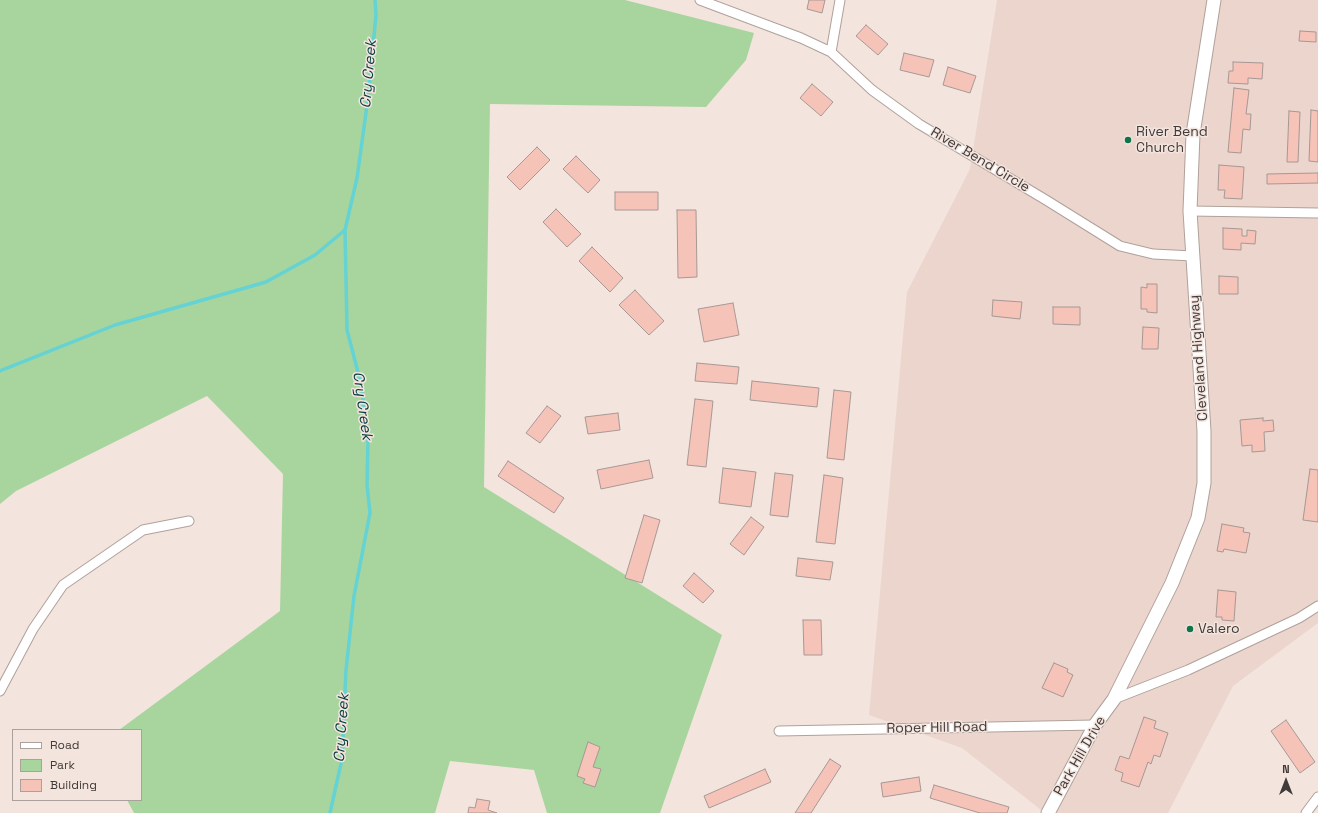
<!DOCTYPE html>
<style>
body{margin:0}
#map{position:relative;width:1318px;height:813px;overflow:hidden;background:#f3e4de;font-family:"Space Grotesk",sans-serif}
canvas{display:block}
.legend{position:absolute;left:12px;top:729px;width:130px;height:72px;box-sizing:border-box;background:#f3e4de;border:1px solid #aba09c;margin:0;padding:5px 7px;list-style:none;font-size:12px;color:#403a38}
.legend li{display:flex;align-items:center;gap:8px;height:20px}
.legend b{width:20px;border:1px solid #aba09c}
.north{position:absolute;left:1266px;top:761px;width:40px;height:40px;-webkit-text-stroke:3px #f3e4de;paint-order:stroke;rotate:0deg;font-size:11px;font-weight:700;line-height:16px;text-align:center;color:#403a38}
.north::after{content:'';display:block;margin:auto;width:14px;height:18px;background:#403a38;clip-path:polygon(50% 0,100% 100%,50% 72%,0 100%)}
</style>
<div id="map">
<canvas width="1318" height="813"></canvas>
<ul class="legend">
<li><b style="height:5px;background:#fff"></b>Road</li>
<li><b style="height:11px;background:#a8d59e"></b>Park</li>
<li><b style="height:11px;background:#f6c3b9"></b>Building</li>
</ul>
<div class="north">N</div>
</div>
<script>
const ctx = document.querySelector('canvas').getContext('2d');
ctx.lineJoin = 'round';
function fill(path, color) {
  ctx.fillStyle = color;
  ctx.fill(path, 'evenodd');
}
function poly(rows) {
  const path = new Path2D();
  for (const r of rows) {
    path.moveTo(r[0], r[1]);
    for (let i = 2; i < r.length; i += 2) path.lineTo(r[i], r[i + 1]);
  }
  return path;
}
function stroke(path, color, width, dash) {
  ctx.strokeStyle = color;
  ctx.lineWidth = width;
  ctx.lineCap = dash ? 'butt' : 'round';
  ctx.setLineDash(dash || []);
  ctx.stroke(path);
}
function label(font, color, halo, rows, align = 'center') {
  ctx.font = font + ' "Space Grotesk",sans-serif';
  ctx.lineWidth = 3;
  ctx.setLineDash([]);
  ctx.textBaseline = 'middle';
  ctx.strokeStyle = halo;
  ctx.fillStyle = color;
  for (const [text, x, y, turn = 0] of rows) {
    ctx.save();
    ctx.translate(x, y);
    ctx.rotate((+turn || 0) * Math.PI / 180);
    ctx.textAlign = isNaN(turn) ? turn : align;
    if (halo) ctx.strokeText(text, 0, 0);
    ctx.fillText(text, 0, 0);
    ctx.restore();
  }
}
fill(poly([
 [997,0,1318,0,1318,623,1233,686,1168,813,1045,813,962,748,869,715,907,292,970,169]
]), '#ecd5cc');
fill(poly([
 [0,0,625,0,754,33,746,60,706,107,490,104,484,487,722,635,660,813,547,813,534,770,450,761,435,813,134,813,127,800,141,800,141,730,119,730,280,611,283,474,207,396,16,491,0,504]
]), '#a8d59e');
stroke(poly([
 [0,371,115,325,266,282,315,255,345,230],
 [330,813,342,759,346,670,354,596,370,513,367,485,368,440,361,384,347,330,345,230,357,178,368,98,376,15,375,0]
]), '#65d2d4', 3.5);
const building = poly([
 [809,0,825,0,822,13,807,9,809,0],
 [866,25,888,44,878,55,856,36,866,25],
 [1300,31,1316,32,1316,42,1299,41,1300,31],
 [904,53,934,60,929,77,900,70,904,53],
 [1233,62,1263,63,1262,79,1248,78,1248,84,1228,83,1229,71,1233,71,1233,62],
 [948,67,976,76,970,93,943,85,948,67],
 [812,84,833,102,821,116,800,98,812,84],
 [1234,88,1249,90,1246,114,1251,114,1250,130,1243,129,1241,153,1228,152,1234,88],
 [1311,110,1318,111,1318,162,1309,161,1311,110],
 [1289,111,1300,112,1298,162,1287,162,1289,111],
 [537,147,550,160,520,190,507,177,537,147],
 [576,156,600,180,588,193,563,169,576,156],
 [1219,165,1244,167,1242,199,1224,198,1225,190,1218,190,1219,165],
 [1318,173,1318,183,1267,184,1267,174,1318,173],
 [615,192,658,192,658,210,615,210,615,192],
 [556,209,581,234,567,247,543,222,556,209],
 [677,210,696,210,697,277,678,278,677,210],
 [1223,228,1242,229,1242,236,1247,236,1247,230,1256,231,1255,244,1241,243,1241,250,1223,249,1223,228],
 [592,247,623,278,610,292,579,261,592,247],
 [1219,276,1238,277,1238,294,1219,294,1219,276],
 [1147,284,1157,284,1157,313,1147,312,1147,309,1141,309,1141,287,1147,288,1147,284],
 [635,290,664,321,649,335,619,305,635,290],
 [993,300,1022,302,1020,319,992,316,993,300],
 [733,303,739,335,704,342,698,309,733,303],
 [1053,307,1080,307,1080,325,1053,324,1053,307],
 [1143,327,1159,328,1158,349,1142,349,1143,327],
 [697,363,739,367,737,384,695,381,697,363],
 [752,381,819,388,817,407,750,400,752,381],
 [834,390,851,392,844,460,827,458,834,390],
 [695,399,713,401,706,467,687,465,695,399],
 [547,406,561,416,540,443,526,433,547,406],
 [618,413,620,430,588,434,585,417,618,413],
 [1263,418,1263,421,1273,420,1274,431,1264,432,1265,451,1252,452,1252,445,1242,446,1240,420,1263,418],
 [649,460,653,478,601,489,597,470,649,460],
 [508,461,564,498,554,513,498,476,508,461],
 [723,468,756,472,751,507,719,503,723,468],
 [1310,469,1318,470,1318,522,1303,520,1310,469],
 [775,473,793,475,788,517,770,515,775,473],
 [824,475,843,478,835,544,816,542,824,475],
 [644,515,660,520,642,583,625,578,644,515],
 [751,517,764,527,744,555,730,544,751,517],
 [1222,524,1244,528,1243,532,1250,533,1246,553,1224,549,1223,552,1217,551,1222,524],
 [798,558,833,562,830,580,796,576,798,558],
 [694,573,714,591,703,603,683,586,694,573],
 [1218,590,1236,592,1234,621,1222,620,1222,617,1216,617,1218,590],
 [803,620,821,620,822,655,804,655,803,620],
 [1054,663,1068,669,1067,672,1073,675,1063,697,1042,688,1054,663],
 [1144,717,1156,721,1154,728,1168,733,1160,757,1154,755,1151,764,1148,762,1139,787,1121,781,1123,773,1115,770,1120,756,1129,759,1144,717],
 [1286,720,1315,762,1300,773,1271,731,1286,720],
 [588,742,600,747,593,767,601,769,595,787,583,783,585,779,577,776,588,742],
 [830,759,841,766,811,813,795,813,830,759],
 [765,769,771,782,709,808,704,796,765,769],
 [919,777,921,791,883,797,881,783,919,777],
 [934,785,1009,807,1007,813,980,813,930,798,934,785],
 [477,799,490,801,488,810,497,813,468,813,469,807,475,808,477,799]
]);
fill(building, '#f6c3b9');
stroke(building, '#a79894', 1);
const minor = poly([
 [700,0,801,38,831,52,872,90,919,124,1046,200,1120,246,1153,254,1193,256],
 [831,52,840,0],
 [1190,211,1318,213],
 [0,691,33,629,63,585,143,530,189,521],
 [1114,699,1188,670,1299,618,1318,606],
 [779,731,1095,725],
 [1306,813,1318,797]
]);
const secondary = poly([
 [1048,813,1095,725,1114,699,1172,583,1198,518,1204,483,1204,431,1190,211,1193,134,1214,0]
]);
stroke(minor, '#afa19b', 11);
stroke(secondary, '#afa19b', 15);
stroke(minor, '#fff', 9);
stroke(secondary, '#fff', 13);
for (const [x, y, r, color] of [
 [1128,140,4,"#0e744c"],
 [1190,629,4,"#0e744c"]
]) {
  const dot = new Path2D();
  dot.arc(x, y, r, 0, 2 * Math.PI);
  ctx.fillStyle = color;
  ctx.fill(dot);
  stroke(dot, '#f3e4de', 1.5);
}
label('14px', '#403a38', '#f3e4de', [
 ["River Bend",1136,132],
 ["Church",1136,148],
 ["Valero",1198,629]
], 'left');
label('14px', '#403a38', '#f3e4de', [
 ["River Bend Circle",980,160,31],
 ["Cleveland Highway",1199,358,-94],
 ["Roper Hill Road",937,728,-1],
 ["Park Hill Drive",1080,756,-60]
]);
label('italic 15px', '#063c3d', '#f3e4de', [
 ["Cry Creek",369,74,-85],
 ["Cry Creek",362,406,82],
 ["Cry Creek",342,728,-86]
]);
</script>
